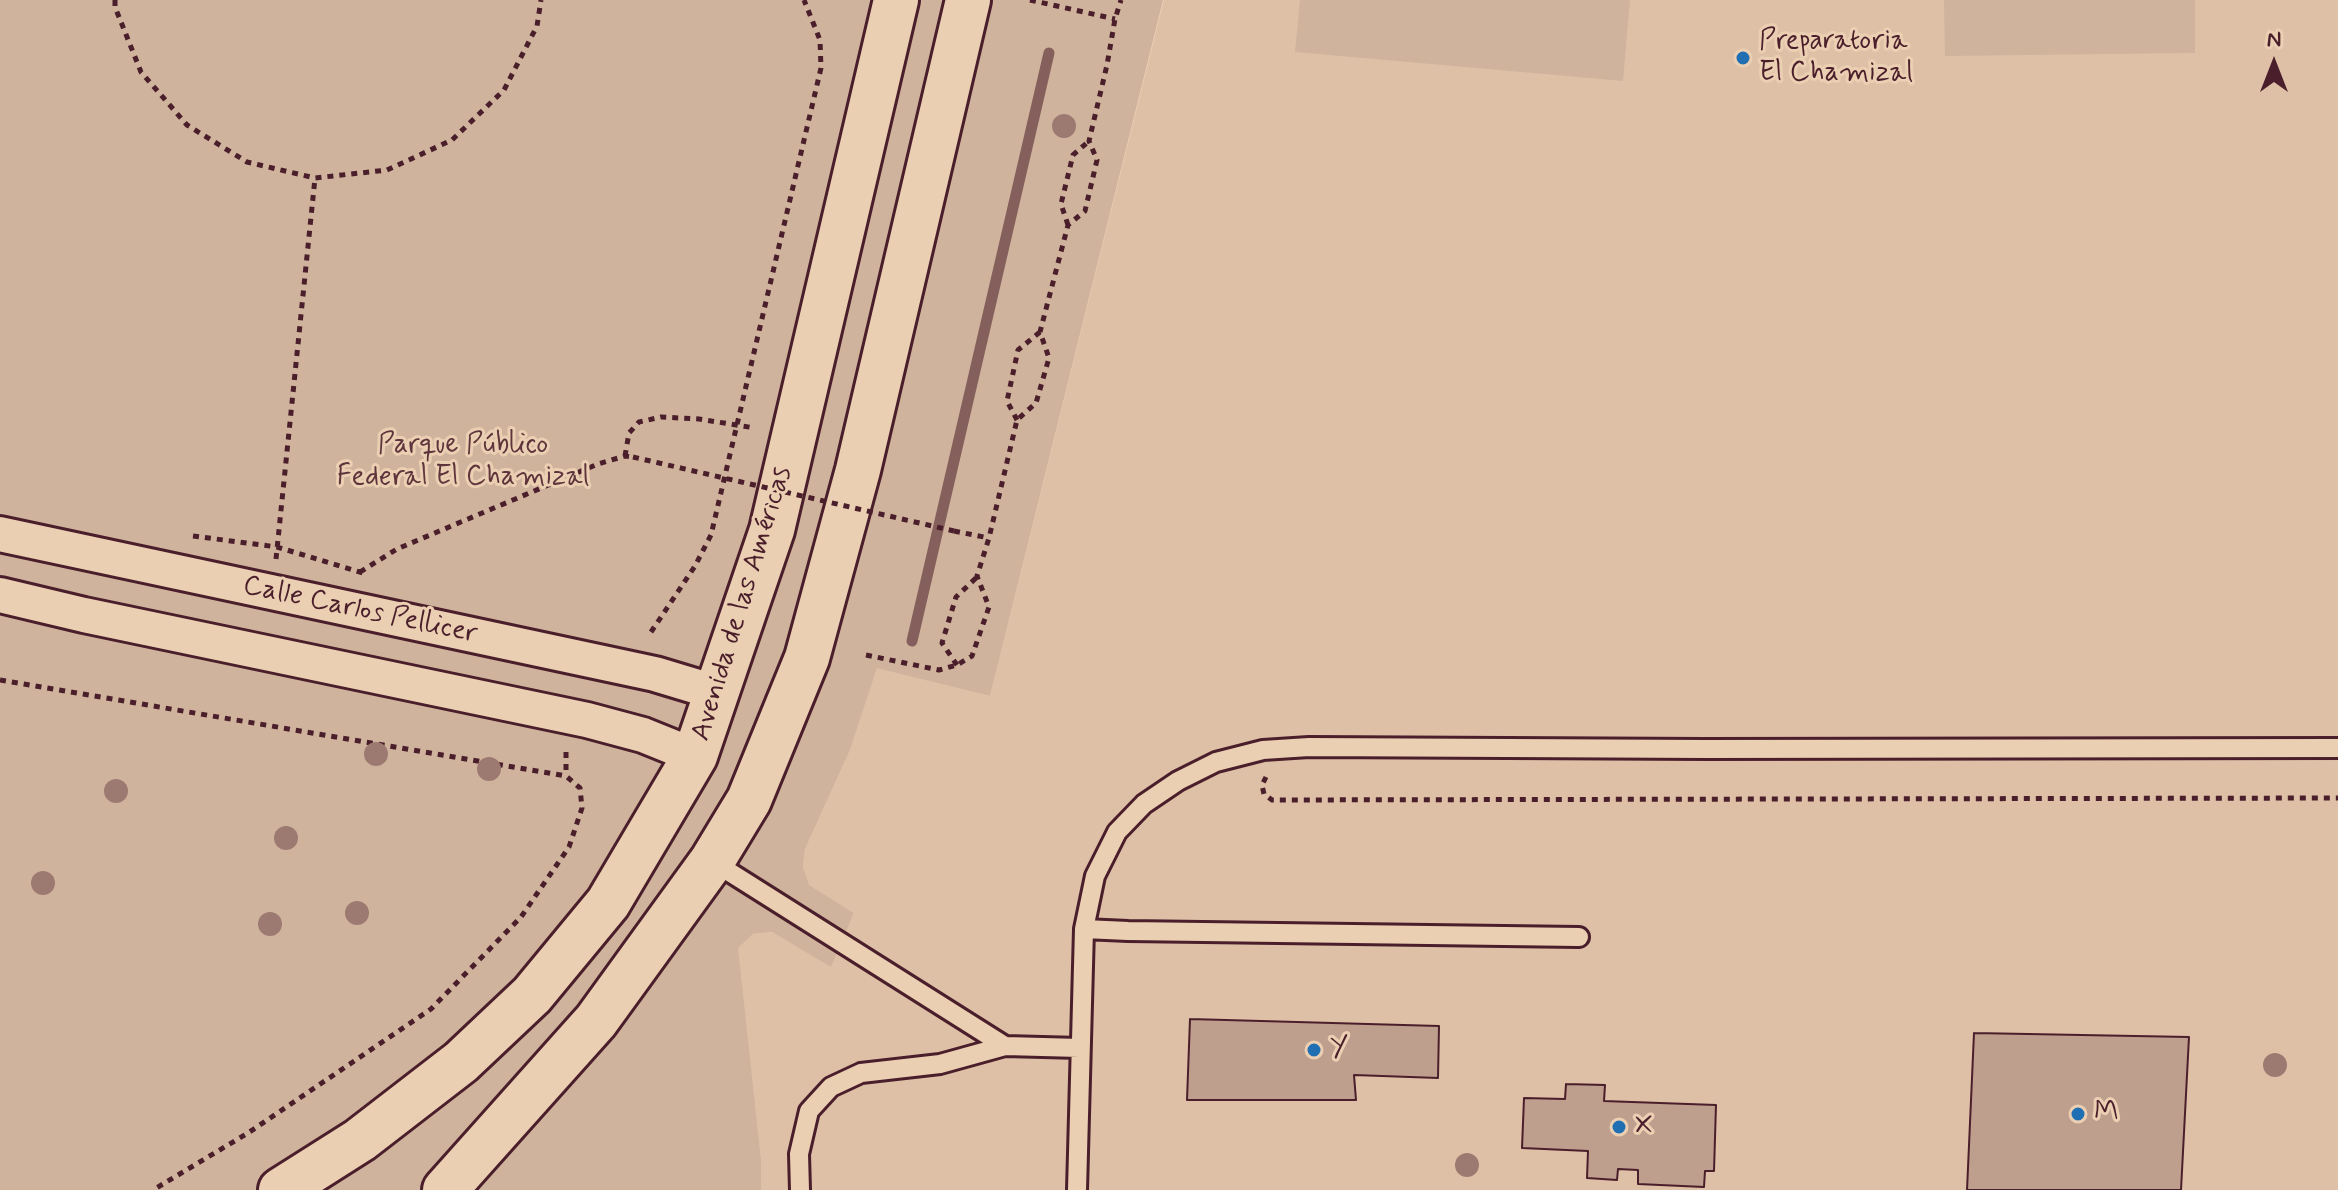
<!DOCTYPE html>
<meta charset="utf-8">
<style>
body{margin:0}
#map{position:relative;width:2338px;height:1190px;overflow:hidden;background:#ebcfb2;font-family:Mynerve,sans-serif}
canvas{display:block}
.north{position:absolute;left:2234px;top:24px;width:80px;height:80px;-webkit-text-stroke:6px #ebcfb2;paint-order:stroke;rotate:0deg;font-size:22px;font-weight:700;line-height:32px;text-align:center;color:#4a1f2b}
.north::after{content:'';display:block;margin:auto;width:28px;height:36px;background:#4a1f2b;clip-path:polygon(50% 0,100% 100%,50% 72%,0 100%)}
</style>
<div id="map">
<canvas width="2338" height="1190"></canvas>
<div class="north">N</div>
</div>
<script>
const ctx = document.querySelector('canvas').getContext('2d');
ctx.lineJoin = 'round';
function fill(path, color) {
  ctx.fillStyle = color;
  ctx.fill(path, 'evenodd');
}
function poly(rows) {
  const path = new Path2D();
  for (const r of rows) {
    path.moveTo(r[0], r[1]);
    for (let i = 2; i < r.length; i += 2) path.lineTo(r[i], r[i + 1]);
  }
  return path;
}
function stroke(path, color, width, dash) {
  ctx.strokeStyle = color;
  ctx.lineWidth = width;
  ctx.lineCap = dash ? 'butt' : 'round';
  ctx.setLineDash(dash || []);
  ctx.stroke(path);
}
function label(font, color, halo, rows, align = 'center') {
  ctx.font = font + ' Mynerve,sans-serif';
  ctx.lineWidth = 6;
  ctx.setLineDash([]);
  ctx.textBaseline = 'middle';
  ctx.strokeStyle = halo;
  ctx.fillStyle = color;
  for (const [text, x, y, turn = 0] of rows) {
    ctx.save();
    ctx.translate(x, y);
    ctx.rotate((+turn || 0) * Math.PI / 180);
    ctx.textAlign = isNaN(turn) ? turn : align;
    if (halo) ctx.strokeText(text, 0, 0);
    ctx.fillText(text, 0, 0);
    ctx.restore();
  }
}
fill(poly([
 [1164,0,2338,0,2338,1190,761,1190,761,1159,737,948,753,934,772,932,831,966,854,913,808,885,803,867,805,849,850,750,877,667,990,696]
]), '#dec0a7');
fill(poly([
 [0,0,1163,0,990,696,877,668,850,750,805,849,803,867,809,885,854,913,831,967,772,932,753,934,738,948,761,1159,761,1190,0,1190],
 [1300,0,1630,0,1623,81,1295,52],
 [1944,0,2195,0,2195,53,1945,56]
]), '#d0b39c');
stroke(poly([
 [912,641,1049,53]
]), '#845f5c', 11);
const building = poly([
 [1190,1019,1439,1026,1438,1078,1354,1075,1356,1100,1187,1100,1190,1019],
 [1974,1033,2189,1037,2181,1190,1967,1190,1974,1033],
 [1566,1084,1605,1085,1604,1101,1716,1105,1714,1171,1705,1171,1704,1187,1638,1184,1638,1170,1618,1169,1617,1180,1587,1178,1588,1151,1522,1148,1524,1098,1565,1099,1566,1084]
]);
fill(building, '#be9e8d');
stroke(building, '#4a1f2b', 2);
const lane = poly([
 [712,861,1005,1046,1080,1048],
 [1084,929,1128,931,1579,937],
 [800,1190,799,1154,809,1111,831,1087,861,1073,940,1064,1005,1046],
 [1077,1190,1084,929,1095,876,1117,832,1144,804,1178,781,1216,762,1263,750,1309,747,1706,749,2338,748]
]);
const street = poly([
 [0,534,655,674,718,693],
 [0,595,84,615,587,720,643,735,695,756]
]);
const highway = poly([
 [281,1190,360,1140,461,1062,532,995,608,903,695,756,772,530,896,0],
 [445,1190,596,1021,712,861,749,800,807,658,858,470,968,0]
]);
stroke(lane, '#4a1f2b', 24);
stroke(street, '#4a1f2b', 40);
stroke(highway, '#4a1f2b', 50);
stroke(poly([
 [115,0,115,7,141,72,187,125,247,162,315,178,387,170,452,140,504,90,537,26,541,0],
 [1030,0,1115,19],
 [1068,225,1061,204,1073,155,1089,141],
 [1017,420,1007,401,1018,350,1040,332],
 [625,456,629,433,639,422,661,417,699,419,755,428],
 [954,531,989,538],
 [193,536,277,547,363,573],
 [276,559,315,178],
 [360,572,397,549,598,464,625,456,633,457],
 [651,632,695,566,711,535,821,68,820,40,804,0],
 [866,655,939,670,957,665,972,656,989,607,977,576,989,538,1017,420,1036,403,1049,358,1040,332,1068,225,1085,211,1097,160,1089,141,1107,65,1115,19,1121,0],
 [957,665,942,643,956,597,977,577],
 [0,680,566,776,580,788,582,808,569,847,521,917,431,1009,248,1133,153,1190],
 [566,752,566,776],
 [1266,777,1262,785,1264,794,1272,800,2338,798]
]), '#4a1f2b', 5, [6, 6]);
stroke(lane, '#ebcfb2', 18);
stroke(street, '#ebcfb2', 34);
stroke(highway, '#ebcfb2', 44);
stroke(poly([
 [633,457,954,531]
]), '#4a1f2b', 5, [6, 6]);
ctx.fillStyle = '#9d7a71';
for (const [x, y] of [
 [1064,126],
 [376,754],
 [489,769],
 [116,791],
 [286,838],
 [43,883],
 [357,913],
 [270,924],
 [2275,1065],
 [1467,1165]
]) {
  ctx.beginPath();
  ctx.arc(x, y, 12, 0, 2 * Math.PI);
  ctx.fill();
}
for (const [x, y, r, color] of [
 [1743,58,8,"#1f6fb2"],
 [1314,1050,8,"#1f6fb2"],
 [2078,1114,8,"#1f6fb2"],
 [1619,1127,8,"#1f6fb2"]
]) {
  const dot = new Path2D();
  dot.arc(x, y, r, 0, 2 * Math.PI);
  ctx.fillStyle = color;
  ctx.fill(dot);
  stroke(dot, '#ebcfb2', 3);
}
label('28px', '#4a1f2b', '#ebcfb2', [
 ["Preparatoria",1759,42],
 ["El Chamizal",1759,74],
 ["Y",1330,1050],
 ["M",2094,1114],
 ["X",1635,1127]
], 'left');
label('28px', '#5e353c', '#ebcfb2', [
 ["Parque Público",463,446],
 ["Federal El Chamizal",463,478]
]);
label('28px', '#4a1f2b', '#ebcfb2', [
 ["Avenida de las Américas",743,604,-73],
 ["Calle Carlos Pellicer",360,611,12]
]);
</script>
